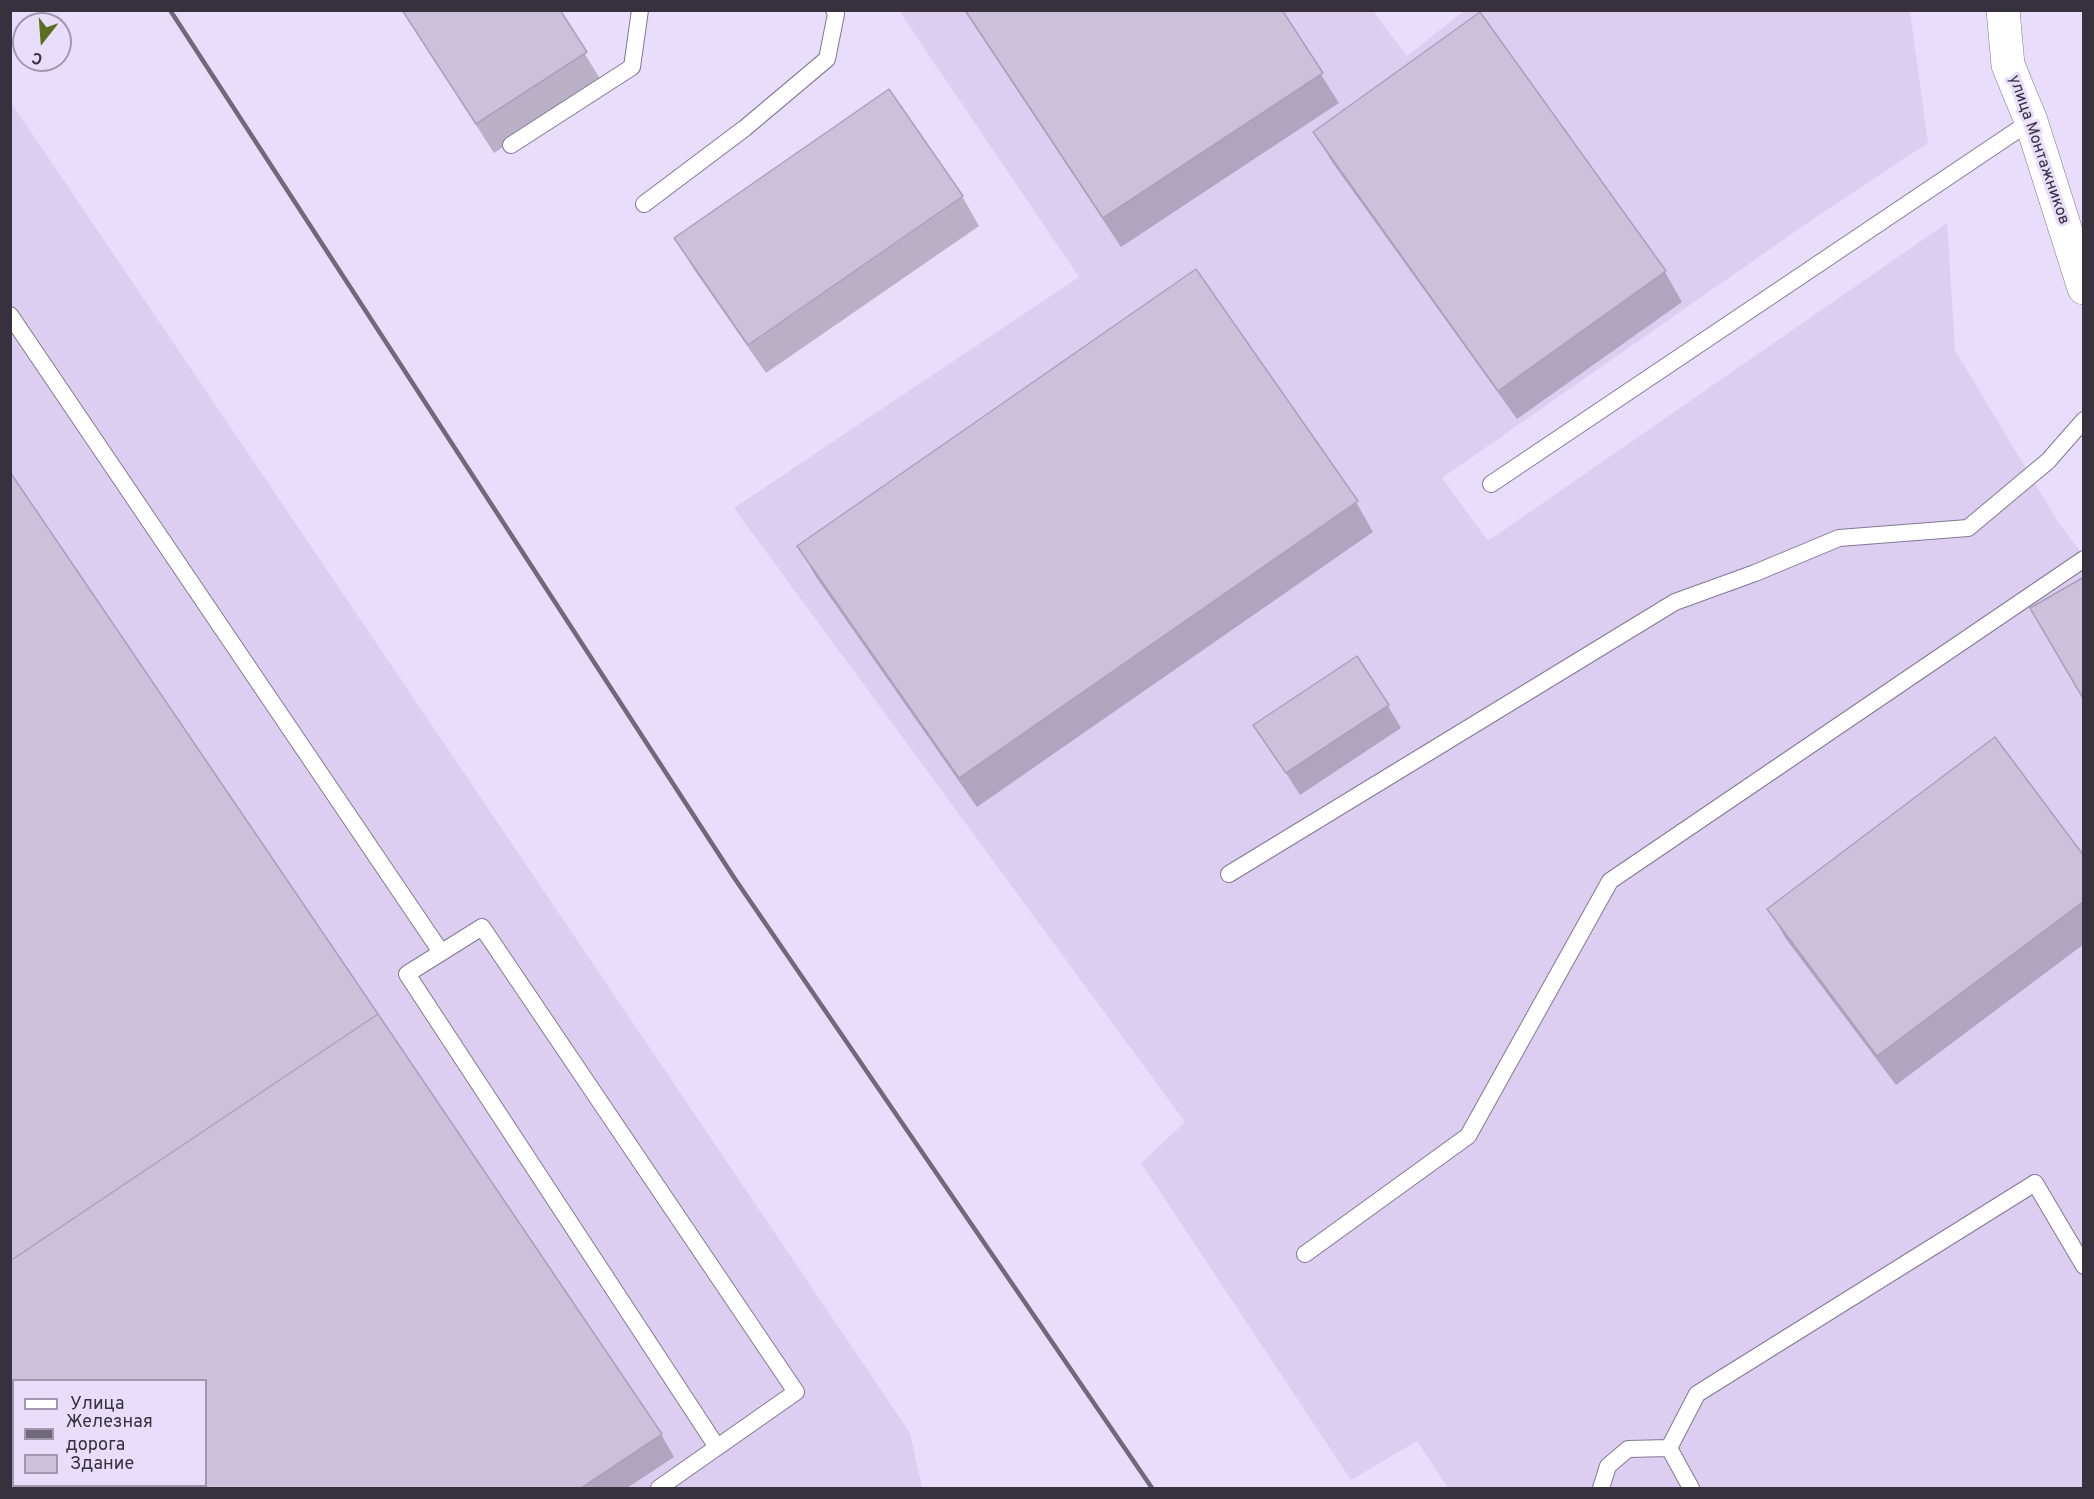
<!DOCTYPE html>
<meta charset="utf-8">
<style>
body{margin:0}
#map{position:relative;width:2094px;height:1499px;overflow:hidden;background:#e8ddfb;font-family:Overpass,sans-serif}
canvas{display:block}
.frame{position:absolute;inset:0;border:12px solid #36313d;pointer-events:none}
.legend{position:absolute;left:12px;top:1379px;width:195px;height:108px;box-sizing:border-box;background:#e8ddfb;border:2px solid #a198af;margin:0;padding:8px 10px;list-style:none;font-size:18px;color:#36313d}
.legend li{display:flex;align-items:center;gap:12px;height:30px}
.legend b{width:30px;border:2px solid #a198af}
.north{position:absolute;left:12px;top:12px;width:60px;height:60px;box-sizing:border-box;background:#e8ddfb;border:2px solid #a198af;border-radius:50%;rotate:197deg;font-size:16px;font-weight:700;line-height:24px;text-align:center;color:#36313d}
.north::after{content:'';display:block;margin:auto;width:21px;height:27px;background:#5b6f1e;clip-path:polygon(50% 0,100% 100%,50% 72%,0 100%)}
</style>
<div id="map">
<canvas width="2094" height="1499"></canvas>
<div class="frame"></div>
<ul class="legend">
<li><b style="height:8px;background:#fff"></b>Улица</li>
<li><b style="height:8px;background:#70697b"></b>Железная дорога</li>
<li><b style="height:16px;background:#cbc1dd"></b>Здание</li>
</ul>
<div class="north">С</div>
</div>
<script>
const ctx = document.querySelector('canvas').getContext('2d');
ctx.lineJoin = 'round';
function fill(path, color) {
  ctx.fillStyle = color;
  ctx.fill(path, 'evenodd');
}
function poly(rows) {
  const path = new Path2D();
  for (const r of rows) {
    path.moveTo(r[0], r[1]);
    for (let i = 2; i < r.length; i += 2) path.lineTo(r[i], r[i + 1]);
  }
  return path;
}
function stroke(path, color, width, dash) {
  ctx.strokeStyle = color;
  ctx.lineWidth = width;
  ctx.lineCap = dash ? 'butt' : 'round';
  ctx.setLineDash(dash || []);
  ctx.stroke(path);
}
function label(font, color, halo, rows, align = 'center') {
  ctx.font = font + ' Overpass,sans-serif';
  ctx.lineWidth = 6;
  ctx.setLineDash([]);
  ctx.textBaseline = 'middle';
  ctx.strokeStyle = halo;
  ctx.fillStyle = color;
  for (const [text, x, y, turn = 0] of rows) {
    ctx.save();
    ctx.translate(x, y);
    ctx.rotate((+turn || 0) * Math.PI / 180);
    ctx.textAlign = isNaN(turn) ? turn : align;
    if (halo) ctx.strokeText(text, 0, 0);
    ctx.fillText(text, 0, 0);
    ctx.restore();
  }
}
fill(poly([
 [899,11,1373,11,1407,56,1464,11,1910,11,1928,143,1816,217,1442,478,1488,541,1947,223,1955,350,2058,522,2083,555,2083,1488,1448,1488,1417,1441,1351,1480,1141,1163,1185,1122,734,508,1079,277],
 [10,101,910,1433,922,1488,11,1488],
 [14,1380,206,1380,206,1486,14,1486]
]), '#dccef1');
fill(poly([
 [402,10,558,10,602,82,494,153],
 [964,10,1280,10,1339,103,1121,247],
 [1315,132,1665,272,1682,302,1517,419,1332,162],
 [962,196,979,226,766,373,693,268,676,238],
 [10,474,661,1434,674,1457,627,1488,17,1488,15,1486,206,1486,206,1380,14,1380,14,1483,10,1479],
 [1356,502,1373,532,977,807,816,577,799,547],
 [1388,706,1401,728,1300,795,1255,725],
 [2084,858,2084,944,1896,1085,1786,939,1769,909]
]), '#0003');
const building = poly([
 [402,10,560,10,587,52,476,124,402,10],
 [965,10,1282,10,1323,73,1103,218,965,10],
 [1480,12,1666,271,1498,391,1313,132,1480,12],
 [889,89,963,196,748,345,674,238,889,89],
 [1196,269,1358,501,959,778,797,546,1196,269],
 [10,472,378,1014,10,1261,10,472],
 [2084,577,2084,700,2030,608,2084,577],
 [1357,656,1389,705,1286,773,1253,725,1357,656],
 [1995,737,2084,856,2084,901,1877,1056,1767,909,1995,737],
 [378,1014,662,1434,581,1488,17,1488,15,1486,206,1486,206,1380,14,1380,14,1483,10,1478,10,1261,378,1014]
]);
fill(building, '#cbc1dd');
stroke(building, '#aaa0bc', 1.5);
const service = poly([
 [511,145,632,67,640,10],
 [644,204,745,128,827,59,836,14,834,10],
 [10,315,441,952],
 [1491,484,2031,121],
 [1229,874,1675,602,1755,573,1839,538,1968,528,2048,461,2084,420],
 [1305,1254,1468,1136,1610,881,2084,559],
 [659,1488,796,1392,482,927,407,974,717,1447],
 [1601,1488,1608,1466,1628,1449,1669,1448],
 [1691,1488,1669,1448,1697,1394,2035,1183,2084,1266]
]);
const minor = poly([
 [2003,10,2008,65,2031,121,2084,288]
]);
stroke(service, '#827893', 18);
stroke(minor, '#827893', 34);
stroke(service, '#fff', 16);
stroke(minor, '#fff', 33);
stroke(poly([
 [170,10,735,879,1152,1488]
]), '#70697b', 4.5);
label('16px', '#36313d', '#e8ddfb', [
 ["улица Монтажников",2038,150,71]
]);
</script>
